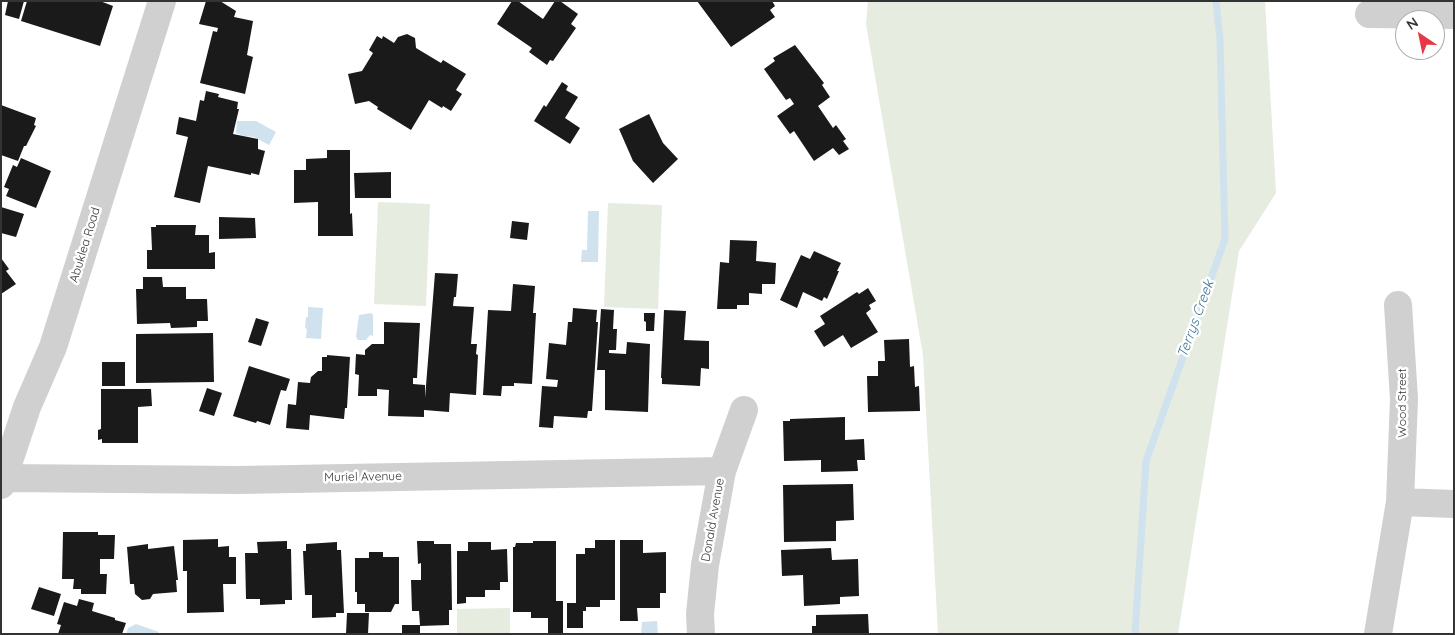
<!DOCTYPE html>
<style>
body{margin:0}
#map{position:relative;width:1455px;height:635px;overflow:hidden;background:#fff;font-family:Quicksand,sans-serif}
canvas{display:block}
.frame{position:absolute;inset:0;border:2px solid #333;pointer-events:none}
.north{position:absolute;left:1395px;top:10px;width:50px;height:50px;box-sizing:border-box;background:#fff;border:1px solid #adadad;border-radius:50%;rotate:326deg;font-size:14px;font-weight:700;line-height:20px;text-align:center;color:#333}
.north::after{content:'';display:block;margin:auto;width:18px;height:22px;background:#e63946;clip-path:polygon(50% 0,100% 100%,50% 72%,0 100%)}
</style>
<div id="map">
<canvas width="1455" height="635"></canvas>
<div class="frame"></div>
<div class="north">N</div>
</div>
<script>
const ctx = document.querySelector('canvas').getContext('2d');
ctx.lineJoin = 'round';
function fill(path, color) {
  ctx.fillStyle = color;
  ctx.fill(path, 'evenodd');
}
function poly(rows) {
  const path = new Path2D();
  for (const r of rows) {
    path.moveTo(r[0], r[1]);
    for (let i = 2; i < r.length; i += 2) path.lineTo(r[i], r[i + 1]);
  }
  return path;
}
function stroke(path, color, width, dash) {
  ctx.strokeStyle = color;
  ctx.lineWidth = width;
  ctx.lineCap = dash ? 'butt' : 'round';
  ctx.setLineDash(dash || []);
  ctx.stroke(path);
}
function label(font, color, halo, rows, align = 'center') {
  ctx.font = font + ' Quicksand,sans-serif';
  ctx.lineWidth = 5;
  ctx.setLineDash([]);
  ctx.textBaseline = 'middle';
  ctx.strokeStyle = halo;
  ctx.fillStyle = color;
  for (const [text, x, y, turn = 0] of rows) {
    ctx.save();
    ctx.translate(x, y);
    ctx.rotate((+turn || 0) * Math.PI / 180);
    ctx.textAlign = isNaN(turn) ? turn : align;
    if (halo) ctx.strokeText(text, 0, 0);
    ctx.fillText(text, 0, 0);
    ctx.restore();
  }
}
fill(poly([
 [868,1,1265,1,1276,193,1239,251,1178,634,938,634,923,355,866,24],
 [378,202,430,204,426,306,374,304],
 [608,203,662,205,658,309,604,307],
 [510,608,510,634,457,634,457,609]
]), '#e6ecdf');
fill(poly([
 [237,121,256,121,276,132,269,145,254,137,244,136,236,133],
 [588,211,599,211,598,262,581,262,582,250,587,250],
 [308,307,323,308,321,339,306,338,307,329,305,328,306,317,308,317],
 [371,313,373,315,373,336,370,335,366,340,358,340,356,337,359,315],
 [657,621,658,634,641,634,642,622],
 [136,624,159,632,158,634,126,634,128,628]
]), '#cfe2ee');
stroke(poly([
 [1135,634,1146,461,1225,239,1220,40,1216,1]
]), '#cfe2ee', 7);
fill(poly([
 [8,1,24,1,19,19,5,15],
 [27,1,100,1,113,6,100,46,21,21],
 [206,1,220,1,236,11,234,17,253,21,247,55,253,57,245,94,200,83,213,31,217,32,218,28,199,24],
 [512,1,518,1,543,19,555,1,560,1,578,14,571,24,576,28,553,61,550,60,547,65,529,52,532,48,497,24],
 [697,1,772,1,775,6,770,10,775,17,731,47],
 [407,34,415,38,416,48,441,63,443,60,466,74,456,90,462,94,451,111,443,106,442,108,429,100,411,130,377,109,378,107,369,101,355,104,348,74,362,71,373,53,369,50,377,36,382,39,383,36,394,43,398,37],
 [795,45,824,83,822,85,830,97,818,106,833,128,836,125,846,139,843,141,849,149,839,155,833,148,814,161,794,131,790,134,777,116,794,104,790,98,786,100,764,69,775,61,773,58],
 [562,82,568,86,566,90,578,97,565,118,580,128,570,144,534,121,544,105,546,107],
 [206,91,219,94,218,97,238,102,237,109,239,109,233,134,258,139,258,149,265,151,259,175,251,173,251,175,208,166,200,203,174,197,188,137,176,134,179,117,196,121,200,100,204,101],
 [1,105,36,118,34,125,36,126,26,146,24,146,18,161,1,155],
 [649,114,663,143,678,159,653,183,633,161,619,129],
 [327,150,350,150,350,214,352,213,353,236,318,236,318,202,294,203,294,170,306,170,306,159,327,158],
 [21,158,51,171,36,208,6,196,9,189,4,187,13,165,17,167],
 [391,172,391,198,355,198,354,173],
 [1,207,24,214,16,237,1,233],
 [219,217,255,218,256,238,219,239],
 [512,221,529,223,527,240,510,238],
 [156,225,196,225,195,235,209,235,209,253,215,252,215,269,147,269,147,250,152,250,151,227,156,227],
 [730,240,757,241,756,261,776,263,775,284,762,284,762,294,749,293,749,305,737,305,737,309,717,309,720,262,729,263],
 [814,251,841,263,837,271,839,271,827,299,824,297,822,301,803,292,797,308,780,300,801,255,810,259],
 [1,258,9,269,6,271,16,284,1,294],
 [435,273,458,274,456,297,454,297,453,306,474,307,471,344,477,344,476,354,478,355,476,395,450,393,449,412,424,410,424,417,388,416,389,390,377,389,377,396,358,396,359,375,355,374,356,354,365,355,365,350,372,344,384,344,384,322,420,323,417,378,413,378,413,384,425,385,425,398],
 [143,277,162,277,163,287,186,287,186,299,207,299,208,321,197,321,197,327,171,328,170,323,137,324,136,289,143,289],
 [513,284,535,286,533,313,536,313,532,384,514,383,514,386,502,386,501,396,483,395,488,310,511,311],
 [868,288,876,301,869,305,871,309,866,313,878,332,851,348,843,335,824,347,814,331,825,324,820,316,857,292,859,294],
 [573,308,597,310,596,322,598,322,592,411,588,411,587,418,554,416,553,428,539,427,542,386,557,387,558,380,546,379,549,343,566,345,568,322,572,322],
 [601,309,614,310,613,329,617,329,616,350,609,350,609,353,626,354,627,342,650,344,648,412,605,410,605,370,597,370],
 [664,310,686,311,684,340,709,341,709,369,701,368,700,386,662,384,662,378,661,378],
 [644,313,655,313,654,331,646,331,646,322,644,321],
 [256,318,269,322,261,346,248,342],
 [213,333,214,382,136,383,136,334],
 [909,339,910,367,914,366,915,387,919,386,920,411,868,412,867,376,878,376,878,361,885,361,884,340],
 [327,355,350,357,347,408,345,408,344,419,310,415,309,430,286,428,288,404,296,405,298,382,310,383,311,377,318,371,322,371,322,357,327,357],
 [102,362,125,362,125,386,102,386],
 [249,366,290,379,286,391,281,390,270,425,257,421,256,423,233,416],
 [207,388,222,393,214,416,199,411],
 [101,389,151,389,152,406,138,407,138,443,102,443,102,439,98,440,98,430,101,429],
 [845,417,845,440,864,439,865,460,857,460,858,471,821,472,821,460,784,461,783,421,790,421,790,419],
 [853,484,854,520,836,521,836,541,784,542,783,485],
 [63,532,98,532,98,535,115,535,114,559,100,559,100,574,107,574,106,594,81,594,81,589,73,589,74,579,62,579],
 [218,539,218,547,229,546,229,557,236,557,236,584,223,584,224,612,187,613,187,571,183,571,183,540],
 [595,540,615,540,615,600,600,600,600,607,586,607,586,611,583,611,583,628,567,628,567,603,576,603,576,554,585,554,585,548,595,548],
 [620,540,643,540,643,553,666,552,666,593,660,593,660,608,637,608,638,621,620,621],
 [287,541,287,549,291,549,292,600,285,600,285,604,260,605,260,599,246,599,245,553,258,553,257,542],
 [417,541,434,541,434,544,451,544,452,610,449,610,449,625,420,626,420,634,402,634,402,625,420,625,419,611,412,611,411,580,421,580,421,563,418,564],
 [533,541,556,541,556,601,563,601,563,634,548,634,548,618,531,618,531,612,513,612,513,547,515,547,516,543,533,543],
 [337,542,337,550,341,550,344,613,336,613,336,617,312,618,312,595,305,595,303,551,306,551,306,544],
 [468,542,491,542,491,550,507,549,508,582,500,582,500,590,485,590,485,597,466,597,466,603,457,604,457,551,468,551],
 [148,544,148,549,174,546,178,580,176,580,177,592,153,594,150,599,142,600,135,594,134,584,130,584,127,547],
 [831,548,832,560,858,559,859,596,840,597,840,604,804,606,803,575,782,576,781,550],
 [369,552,383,552,383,557,399,557,399,604,395,604,391,612,365,612,365,604,357,604,357,592,355,592,355,558,369,558],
 [39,587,61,594,54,616,31,609],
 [79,599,94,603,92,611,115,618,115,620,126,623,122,634,58,634,61,625,57,624,64,602,77,606],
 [347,613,369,613,368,634,346,634],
 [868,614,869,634,812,634,812,626,816,626,816,615]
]), '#1a1a1a');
stroke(poly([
 [1369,14,1454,15],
 [3,478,239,480,722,471],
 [1,485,27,407,53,347,162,1],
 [1400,502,1454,504],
 [701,634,700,614,705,565,722,471,744,410],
 [1378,634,1400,502,1404,399,1398,305]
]), '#d0d0d0', 28);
label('12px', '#333', '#fff', [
 ["Abuklea Road",85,245,-73],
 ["Wood Street",1402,403,-90],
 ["Muriel Avenue",363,477,-1],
 ["Donald Avenue",713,520,-80]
]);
label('italic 14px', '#3f7597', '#fff', [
 ["Terrys Creek",1196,319,-70]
]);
</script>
